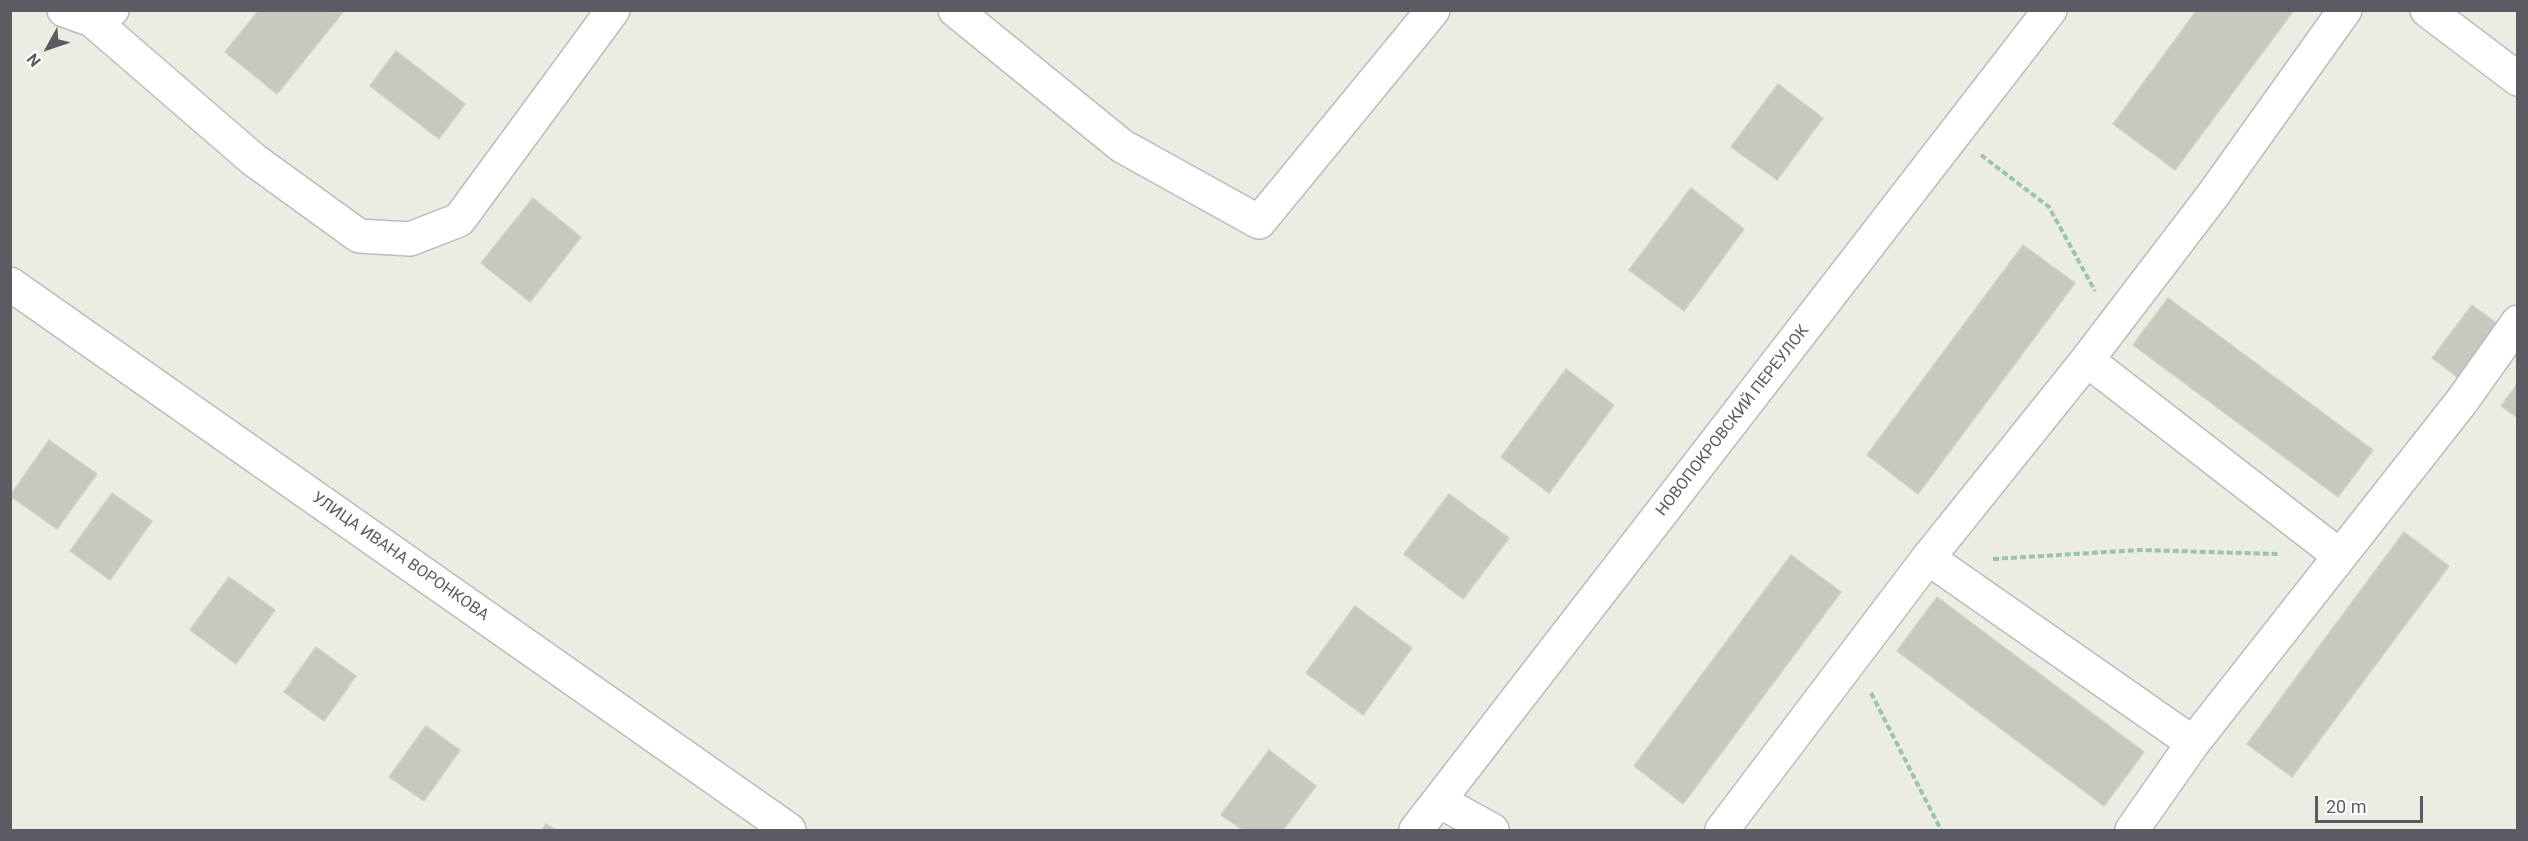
<!DOCTYPE html>
<meta charset="utf-8">
<style>
body{margin:0}
#map{position:relative;width:2528px;height:841px;overflow:hidden;background:#ecede2;font-family:Roboto,sans-serif}
canvas{display:block}
.frame{position:absolute;inset:0;border:12px solid #5b5c63;pointer-events:none}
.north{position:absolute;left:18px;top:18px;width:60px;height:60px;-webkit-text-stroke:4px #fff;paint-order:stroke;rotate:230deg;font-size:16px;font-weight:700;line-height:24px;text-align:center;color:#5b5c63}
.north::after{content:'';display:block;margin:auto;width:21px;height:27px;background:#5b5c63;clip-path:polygon(50% 0,100% 100%,50% 72%,0 100%)}
.scale{position:absolute;left:2315px;top:796px;width:108px;height:27px;box-sizing:border-box;border:3px solid #5b5c63;border-top:0;padding-left:8px;font-size:18px;line-height:21px;white-space:nowrap;color:#5b5c63;-webkit-text-stroke:4px #fff;paint-order:stroke}
</style>
<div id="map">
<canvas width="2528" height="841"></canvas>
<div class="frame"></div>
<div class="north">N</div>
<div class="scale">20 m</div>
</div>
<script>
const ctx = document.querySelector('canvas').getContext('2d');
ctx.lineJoin = 'round';
function fill(path, color) {
  ctx.fillStyle = color;
  ctx.fill(path, 'evenodd');
}
function poly(rows) {
  const path = new Path2D();
  for (const r of rows) {
    path.moveTo(r[0], r[1]);
    for (let i = 2; i < r.length; i += 2) path.lineTo(r[i], r[i + 1]);
  }
  return path;
}
function stroke(path, color, width, dash) {
  ctx.strokeStyle = color;
  ctx.lineWidth = width;
  ctx.lineCap = dash ? 'butt' : 'round';
  ctx.setLineDash(dash || []);
  ctx.stroke(path);
}
function label(font, color, halo, rows, align = 'center') {
  ctx.font = font + ' Roboto,sans-serif';
  ctx.lineWidth = 6;
  ctx.setLineDash([]);
  ctx.textBaseline = 'middle';
  ctx.strokeStyle = halo;
  ctx.fillStyle = color;
  for (const [text, x, y, turn = 0] of rows) {
    ctx.save();
    ctx.translate(x, y);
    ctx.rotate((+turn || 0) * Math.PI / 180);
    ctx.textAlign = isNaN(turn) ? turn : align;
    if (halo) ctx.strokeText(text, 0, 0);
    ctx.fillText(text, 0, 0);
    ctx.restore();
  }
}
const building = poly([
 [259,10,343,12,277,94,225,52,259,10],
 [2197,10,2294,10,2175,170,2113,124,2197,10],
 [396,51,465,104,439,139,370,86,396,51],
 [1778,84,1823,118,1777,180,1731,147,1778,84],
 [1691,188,1744,229,1684,311,1629,270,1691,188],
 [533,198,581,237,530,302,481,263,533,198],
 [2023,245,2075,283,1918,494,1867,455,2023,245],
 [2168,298,2373,450,2338,497,2133,345,2168,298],
 [2472,305,2503,328,2464,382,2432,358,2472,305],
 [1566,369,1614,405,1549,493,1501,457,1566,369],
 [2518,383,2518,418,2501,406,2518,383],
 [49,440,97,474,57,529,10,496,49,440],
 [112,493,152,521,110,580,70,551,112,493],
 [1449,494,1509,538,1463,599,1404,554,1449,494],
 [2404,532,2449,566,2292,777,2247,744,2404,532],
 [1791,555,1841,592,1683,804,1634,766,1791,555],
 [229,577,275,610,236,664,190,630,229,577],
 [1937,597,2144,752,2104,806,1897,651,1937,597],
 [1355,606,1412,648,1363,715,1306,673,1355,606],
 [316,647,356,676,324,721,284,692,316,647],
 [426,726,460,750,424,801,389,777,426,726],
 [1269,750,1316,786,1283,830,1243,830,1221,815,1269,750],
 [546,824,556,830,542,830,546,824]
]);
fill(building, '#c8c8bf');
stroke(building, '#d1d1c1', 1.5);
const minor = poly([
 [64,10,92,20,112,10],
 [955,10,1122,146,1259,222,1433,10],
 [2427,10,2518,79],
 [92,20,254,160,359,236,410,239,459,220,613,10],
 [10,284,789,830],
 [2087,360,2340,556],
 [1928,558,2193,743],
 [1439,801,1492,830],
 [1416,830,2050,10],
 [1722,830,1928,558,2087,360,2213,195,2345,10],
 [2132,830,2193,743,2462,401,2518,322]
]);
stroke(minor, '#babac1', 36);
stroke(poly([
 [1981,155,2049,207,2095,291],
 [1993,559,2140,550,2279,554],
 [1871,693,1941,830]
]), '#99c4b1', 4, [6, 3]);
stroke(minor, '#fff', 33);
label('16px', '#5b5c63', '#fff', [
 ["НОВОПОКРОВСКИЙ ПЕРЕУЛОК",1733,421,-52],
 ["УЛИЦА ИВАНА ВОРОНКОВА",400,557,35]
]);
</script>
